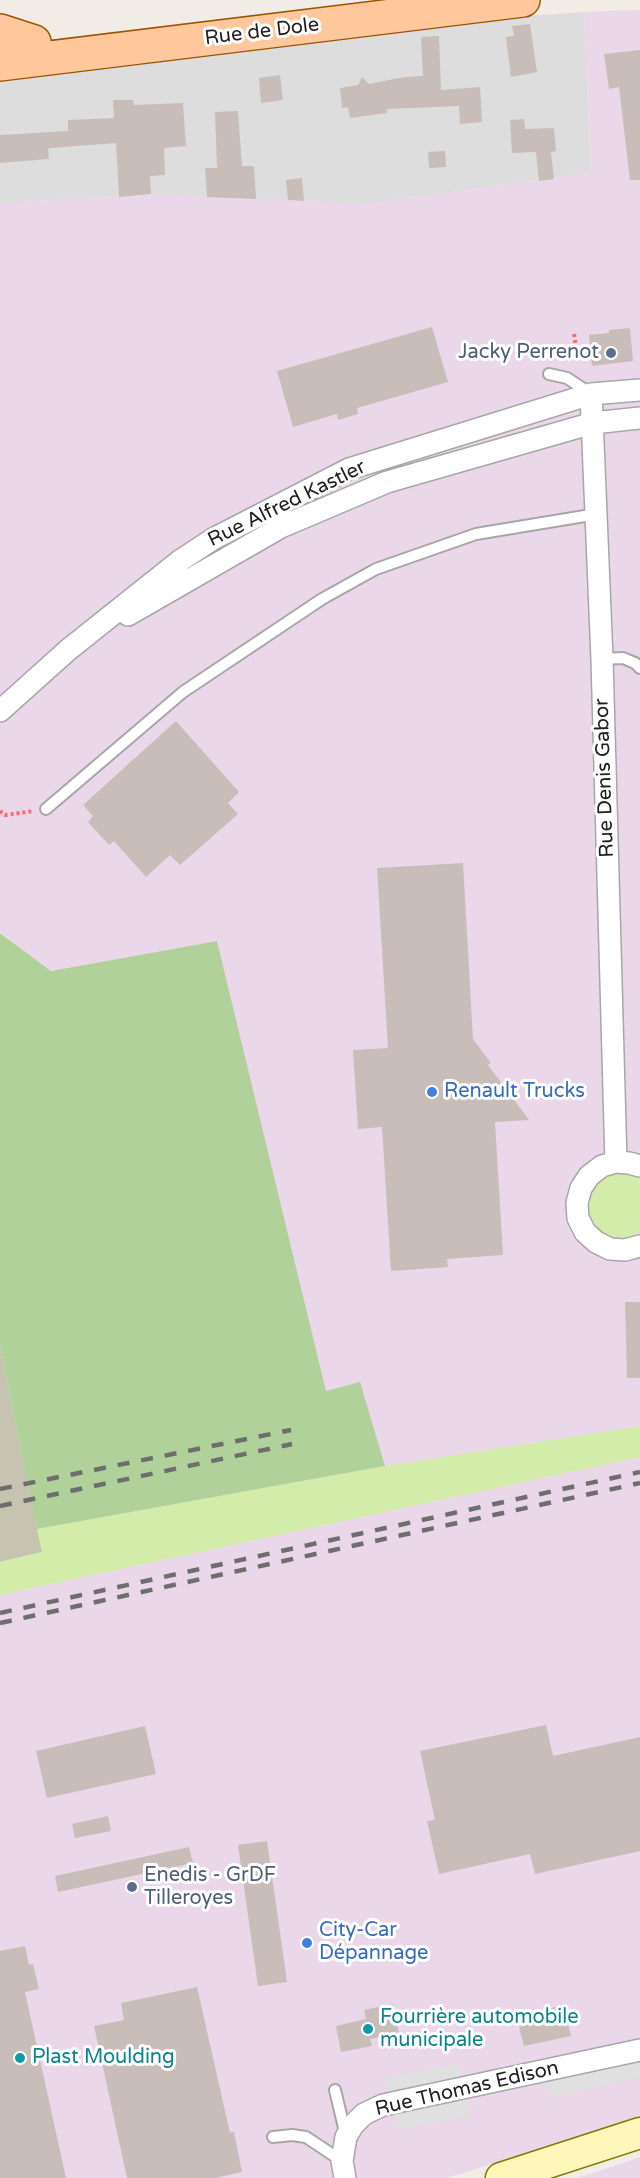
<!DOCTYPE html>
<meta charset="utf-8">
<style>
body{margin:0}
canvas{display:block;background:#f1ece6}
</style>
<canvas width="640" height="2178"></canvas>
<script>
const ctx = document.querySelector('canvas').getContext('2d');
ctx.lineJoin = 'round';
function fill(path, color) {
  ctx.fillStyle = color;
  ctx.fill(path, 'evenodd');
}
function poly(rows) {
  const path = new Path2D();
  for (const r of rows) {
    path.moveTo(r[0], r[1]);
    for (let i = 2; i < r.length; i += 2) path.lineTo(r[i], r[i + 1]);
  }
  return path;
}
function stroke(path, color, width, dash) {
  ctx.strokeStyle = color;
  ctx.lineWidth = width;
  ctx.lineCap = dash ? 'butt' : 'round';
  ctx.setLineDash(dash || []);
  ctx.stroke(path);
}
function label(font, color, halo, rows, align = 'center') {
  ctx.font = font + ' "Varela Round",sans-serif';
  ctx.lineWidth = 6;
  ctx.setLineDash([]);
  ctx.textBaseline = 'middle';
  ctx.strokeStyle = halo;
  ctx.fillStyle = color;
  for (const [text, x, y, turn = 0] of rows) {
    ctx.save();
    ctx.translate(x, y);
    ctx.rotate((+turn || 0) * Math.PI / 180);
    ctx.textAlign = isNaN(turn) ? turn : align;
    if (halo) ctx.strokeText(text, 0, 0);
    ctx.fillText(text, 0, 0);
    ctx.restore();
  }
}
fill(poly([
 [584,12,591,173,364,204,159,194,0,203,0,82,527,16]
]), '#dedddd');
fill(poly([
 [640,10,640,1426,385,1466,360,1383,326,1391,217,941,51,971,0,932,0,203,159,194,364,204,591,173,584,12],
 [640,1457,640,2118,447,2178,0,2178,0,1595],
 [640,2157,640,2178,578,2178,635,2159]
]), '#ead7e9');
fill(poly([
 [0,1345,42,1552,0,1562]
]), '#c6c3b0');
fill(poly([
 [614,1173,625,1173,640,1179,640,1231,629,1237,618,1238,608,1236,599,1230,592,1222,588,1212,587,1202,590,1191,596,1183,604,1176],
 [640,1426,640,1457,0,1595,0,1562,42,1552,37,1529,385,1466]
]), '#d3ecaa');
fill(poly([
 [0,933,51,971,217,941,326,1391,360,1382,385,1466,37,1529,0,1345]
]), '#b0d199');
fill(poly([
 [640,2060,640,2077,551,2098,548,2081],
 [459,2063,470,2116,398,2130,387,2078]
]), '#e0e0e0');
fill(poly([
 [530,24,537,72,511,77,506,37,514,36,512,26],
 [439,36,441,90,480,87,482,122,460,124,459,106,387,109,387,113,350,118,348,107,342,108,340,88,358,85,362,77,369,84,404,77,423,76,421,37],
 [640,50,640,180,630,180,619,87,609,89,604,54],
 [280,75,283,100,261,103,259,78],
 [113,100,133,100,134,105,183,103,186,146,164,148,165,175,150,176,151,194,119,197,116,143,51,148,48,149,49,159,0,163,0,135,68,131,68,120,114,118],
 [238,111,242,166,254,166,256,199,207,197,205,168,217,168,215,112],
 [524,119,525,129,554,128,556,151,551,152,554,179,539,181,536,152,512,153,510,120],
 [445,151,446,167,429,168,428,152],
 [302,178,304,201,288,200,286,180],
 [432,327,448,382,357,408,358,414,338,420,337,414,293,427,277,371],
 [630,328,633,361,592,366,589,335,609,333,609,330],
 [176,721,239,792,228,803,238,814,180,865,170,855,146,877,114,841,109,845,88,822,93,816,83,805],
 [463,863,473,1039,491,1063,488,1065,529,1120,495,1122,503,1255,447,1259,448,1267,391,1271,382,1127,358,1129,353,1050,388,1048,377,868],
 [625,1302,640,1302,640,1378,627,1378],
 [546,1725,553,1756,640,1737,640,1851,535,1874,530,1854,439,1874,427,1821,435,1820,420,1751],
 [145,1726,156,1774,47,1798,36,1751],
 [108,1816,111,1831,75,1838,72,1824],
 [267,1841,287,1982,258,1986,238,1845],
 [189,1847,193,1863,58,1892,55,1876],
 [25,1946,29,1965,33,1964,39,1989,25,1992,66,2178,0,2178,0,1951],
 [197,1987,230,2133,234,2132,242,2172,216,2178,127,2178,94,2026,124,2020,121,2003],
 [393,2004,399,2033,370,2039,372,2046,341,2052,336,2026,366,2019,364,2010],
 [563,2005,571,2036,524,2046,519,2027,533,2023,531,2013]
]), '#c9bdb9');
const lane = poly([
 [549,374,567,378,591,394],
 [602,659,623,658,635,663,640,668],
 [46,809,183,692,322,599,376,569,476,534,597,514],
 [335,2090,346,2136],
 [273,2137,292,2135,306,2137,342,2161]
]);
const street = poly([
 [591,394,602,659,616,1162],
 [128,615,281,527,387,482,593,423,640,418],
 [0,711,68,650,181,560,213,539,349,469,591,394,640,390],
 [640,1166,629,1163,616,1162,602,1166,589,1176,581,1188,577,1203,578,1218,585,1232,596,1242,610,1249,625,1250,640,1246],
 [345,2178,342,2161,346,2137,353,2125,364,2114,383,2105,640,2050]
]);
const secondary = poly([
 [501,2178,640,2133]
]);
const primary = poly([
 [0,31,34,42],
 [0,64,523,0]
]);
stroke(lane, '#a7a7a7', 14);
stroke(street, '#a7a7a7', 24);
stroke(secondary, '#7d7b00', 33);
stroke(primary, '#9b5500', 36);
stroke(poly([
 [574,334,576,347],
 [0,811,5,815,34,811]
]), '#ff686b', 4, [3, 3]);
stroke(lane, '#fff', 10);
stroke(street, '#fff', 21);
stroke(secondary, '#fcf7b8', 30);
stroke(primary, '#ffc89c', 33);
stroke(poly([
 [0,1489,291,1430],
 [0,1506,292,1444],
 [0,1613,640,1472],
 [0,1623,640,1483]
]), '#6e6e6e', 4.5, [12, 12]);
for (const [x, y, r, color] of [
 [611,353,6,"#5c6f8a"],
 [432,1092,6,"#3f7fe0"],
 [132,1887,6,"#5c6f8a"],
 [307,1943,6,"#3f7fe0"],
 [368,2029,6,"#0f9aa8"],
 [20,2058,6,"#0f9aa8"]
]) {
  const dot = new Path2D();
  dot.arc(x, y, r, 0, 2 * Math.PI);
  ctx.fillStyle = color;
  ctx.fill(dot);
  stroke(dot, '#fff', 2);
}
label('20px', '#202020', '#fff', [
 ["Rue de Dole",262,32,-7],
 ["Rue Alfred Kastler",287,504,-26],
 ["Rue Denis Gabor",605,778,-92],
 ["Rue Thomas Edison",467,2089,-13]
]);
label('20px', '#4e5e75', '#fff', [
 ["Jacky Perrenot",599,353],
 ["Enedis - GrDF",144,1876,"left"],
 ["Tilleroyes",144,1899,"left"]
], 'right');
label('20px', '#366cbe', '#fff', [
 ["Renault Trucks",444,1092],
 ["City-Car",319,1931],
 ["Dépannage",319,1954]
], 'left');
label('20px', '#0d838f', '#fff', [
 ["Fourrière automobile",380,2018],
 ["municipale",380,2041],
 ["Plast Moulding",32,2058]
], 'left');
</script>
